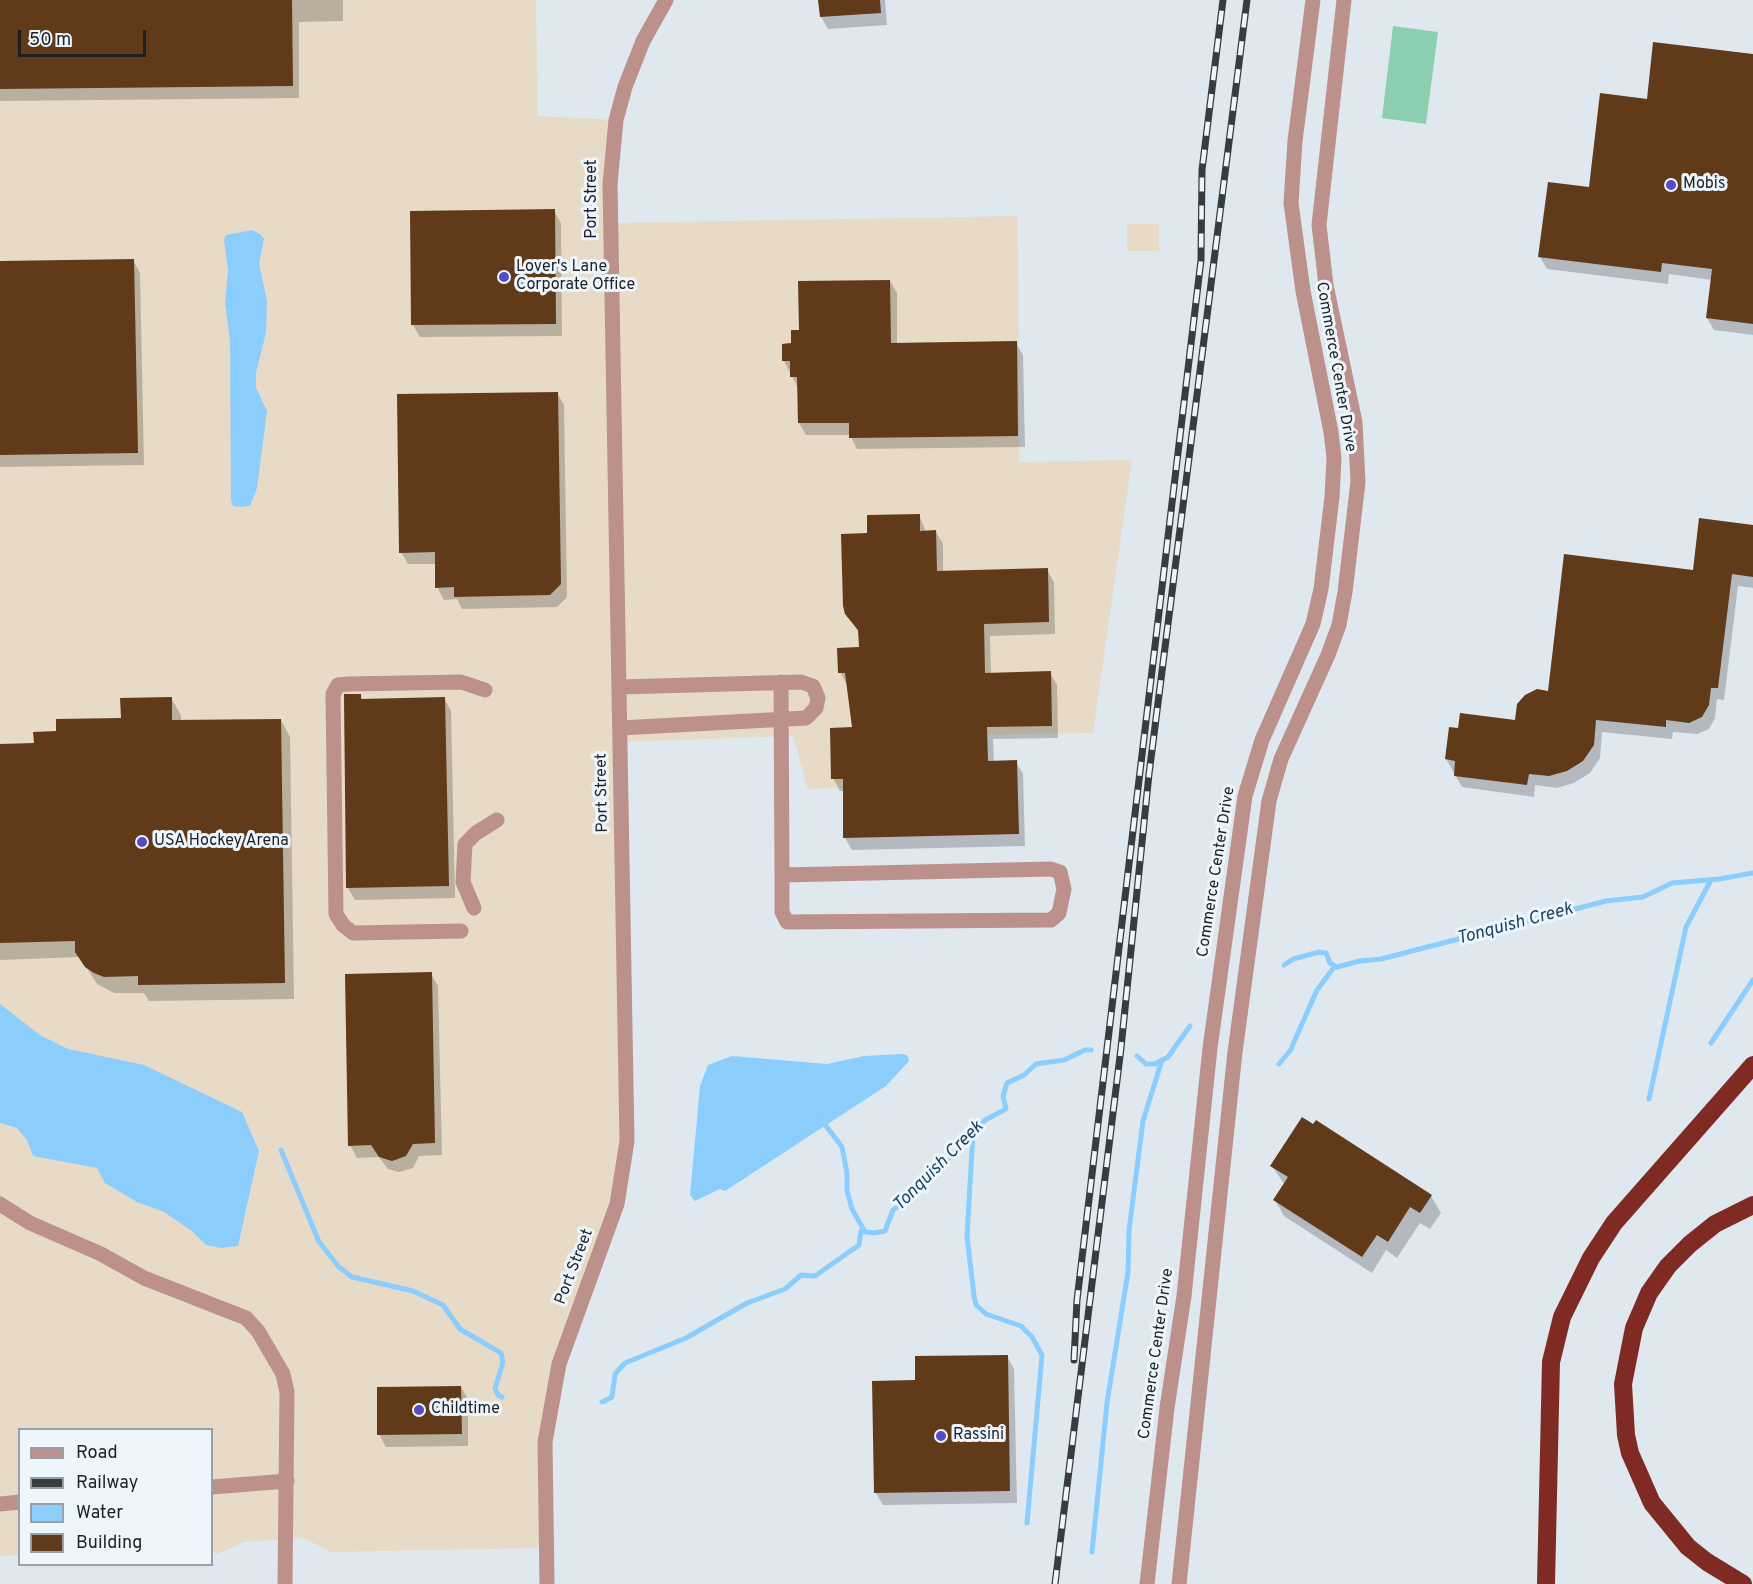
<!DOCTYPE html>
<style>
body{margin:0}
#map{position:relative;width:1753px;height:1584px;overflow:hidden;background:#e0e8ef;font-family:Overpass,sans-serif}
canvas{display:block}
.legend{position:absolute;left:18px;top:1428px;width:195px;height:138px;box-sizing:border-box;background:#edf5fd;border:2px solid #9aa0a6;margin:0;padding:8px 10px;list-style:none;font-size:18px;color:#1d2023}
.legend li{display:flex;align-items:center;gap:12px;height:30px}
.legend b{width:30px;border:2px solid #9aa0a6}
.scale{position:absolute;left:18px;top:30px;width:128px;height:27px;box-sizing:border-box;border:3px solid #1d2023;border-top:0;padding-left:8px;font-size:18px;line-height:21px;white-space:nowrap;color:#1d2023;-webkit-text-stroke:4px #edf5fd;paint-order:stroke}
</style>
<div id="map">
<canvas width="1753" height="1584"></canvas>
<ul class="legend">
<li><b style="height:8px;background:#bc918b"></b>Road</li>
<li><b style="height:8px;background:#383c3f"></b>Railway</li>
<li><b style="height:16px;background:#8bcefd"></b>Water</li>
<li><b style="height:16px;background:#613a1a"></b>Building</li>
</ul>
<div class="scale">50 m</div>
</div>
<script>
const ctx = document.querySelector('canvas').getContext('2d');
ctx.lineJoin = 'round';
function fill(path, color) {
  ctx.fillStyle = color;
  ctx.fill(path, 'evenodd');
}
function poly(rows) {
  const path = new Path2D();
  for (const r of rows) {
    path.moveTo(r[0], r[1]);
    for (let i = 2; i < r.length; i += 2) path.lineTo(r[i], r[i + 1]);
  }
  return path;
}
function stroke(path, color, width, dash) {
  ctx.strokeStyle = color;
  ctx.lineWidth = width;
  ctx.lineCap = dash ? 'butt' : 'round';
  ctx.setLineDash(dash || []);
  ctx.stroke(path);
}
function label(font, color, halo, rows, align = 'center') {
  ctx.font = font + ' Overpass,sans-serif';
  ctx.lineWidth = 6;
  ctx.setLineDash([]);
  ctx.textBaseline = 'middle';
  ctx.strokeStyle = halo;
  ctx.fillStyle = color;
  for (const [text, x, y, turn = 0] of rows) {
    ctx.save();
    ctx.translate(x, y);
    ctx.rotate((+turn || 0) * Math.PI / 180);
    ctx.textAlign = isNaN(turn) ? turn : align;
    if (halo) ctx.strokeText(text, 0, 0);
    ctx.fillText(text, 0, 0);
    ctx.restore();
  }
}
fill(poly([
 [0,0,536,0,538,116,616,120,611,223,1018,216,1019,462,1132,460,1093,733,965,735,965,785,808,789,793,736,620,742,624,1172,570,1330,545,1442,546,1548,331,1552,304,1538,245,1542,217,1554,212,1552,212,1430,20,1430,19,1555,0,1556],
 [1127,224,1159,224,1159,251,1127,251]
]), '#e7dbc7');
fill(poly([
 [1393,26,1438,32,1426,124,1382,118]
]), '#8bcfb0');
fill(poly([
 [252,230,260,234,264,239,259,264,267,301,266,333,256,373,256,388,267,411,257,488,250,506,241,507,233,506,231,500,230,341,225,303,228,270,224,240,226,235],
 [0,1004,40,1035,68,1049,144,1065,242,1112,259,1151,238,1246,221,1248,206,1245,193,1232,164,1212,137,1202,105,1183,97,1168,33,1156,27,1140,17,1128,0,1123],
 [903,1054,908,1056,909,1061,886,1086,725,1191,720,1189,695,1201,690,1195,700,1086,708,1065,732,1056,827,1064,864,1056]
]), '#8bcefd');
fill(poly([
 [0,0,343,0,343,21,299,22,299,98,0,101],
 [820,0,885,0,887,25,828,29,821,17],
 [1753,55,1753,335,1714,330,1707,318,1712,280,1669,274,1668,284,1547,269,1540,257,1590,189,1648,101],
 [554,211,561,223,562,336,420,337,413,325],
 [133,260,140,273,144,465,0,467,0,263],
 [890,281,897,293,897,344,1016,343,1023,355,1025,447,857,449,850,435,806,435,799,423,798,388,784,361,792,345,800,331],
 [557,393,564,405,567,597,557,607,462,609,457,599,444,600,437,587,436,564,408,564,401,552],
 [919,515,926,532,936,532,943,544,943,572,1047,570,1054,582,1055,634,990,636,991,674,1050,673,1057,685,1058,738,993,739,994,762,1016,762,1023,774,1025,846,852,850,845,838,844,791,840,791,833,778,854,729,847,685,840,672,860,649,860,634,846,614,869,534],
 [1753,526,1753,588,1738,586,1724,700,1717,699,1715,718,1709,729,1697,734,1673,732,1672,739,1602,732,1600,758,1590,773,1574,783,1557,788,1535,785,1534,797,1462,787,1446,759,1459,730,1516,721,1694,572],
 [360,695,363,700,444,698,451,711,455,898,355,900,348,888,344,698],
 [171,698,181,715,181,722,281,720,290,737,294,999,149,1001,144,993,114,993,97,984,80,957,0,960,0,745,35,745,58,733,122,719],
 [431,974,438,986,442,1155,419,1156,413,1168,399,1172,388,1169,379,1157,357,1158,350,1145],
 [1272,1166,1431,1196,1441,1213,1430,1229,1420,1223,1397,1258,1386,1250,1372,1273,1284,1216,1275,1200,1285,1185],
 [1007,1356,1014,1369,1017,1503,883,1505,876,1493,874,1382,917,1382],
 [461,1387,468,1399,468,1446,386,1447,379,1434]
]), '#0003');
stroke(poly([
 [1284,965,1293,959,1319,952,1326,953,1330,963,1337,967,1360,961,1381,959,1606,901,1643,897,1672,883,1719,879,1753,873],
 [1711,1043,1753,980],
 [1137,1056,1146,1064,1155,1064,1168,1057,1190,1026],
 [1279,1064,1290,1051,1317,990,1335,966],
 [1649,1099,1686,927,1711,880],
 [823,1122,842,1147,847,1173,847,1191,852,1209,865,1232],
 [973,1133,967,1236,974,1296,976,1305,986,1314,1021,1326,1032,1337,1042,1355,1027,1523],
 [281,1150,319,1242,339,1267,352,1277,413,1291,443,1305,460,1329,501,1353,503,1362,495,1389,498,1395,502,1397],
 [602,1402,612,1397,615,1374,625,1363,686,1338,747,1303,785,1289,801,1275,815,1276,859,1245,861,1231,874,1233,885,1231,893,1210,912,1197,985,1120,1006,1109,1003,1096,1007,1083,1024,1075,1036,1064,1064,1060,1085,1050,1091,1050],
 [1092,1552,1107,1403,1128,1272,1129,1230,1143,1121,1162,1060]
]), '#8bcefd', 5);
fill(poly([
 [0,0,292,0,293,86,0,89],
 [818,0,880,0,881,13,820,17],
 [1653,42,1753,54,1753,324,1706,318,1712,269,1662,263,1661,272,1538,257,1548,182,1589,187,1600,93,1647,99],
 [555,209,556,324,411,325,410,211],
 [134,259,138,453,0,455,0,261],
 [890,280,891,343,1017,341,1018,436,849,438,849,423,798,423,797,377,790,377,790,361,782,361,782,344,791,343,791,330,799,330,798,281],
 [558,392,561,584,550,595,454,597,454,587,435,588,435,552,399,553,397,394],
 [920,514,920,531,936,530,937,571,1048,568,1049,622,984,624,985,673,1051,671,1052,726,987,727,988,761,1017,760,1019,834,843,838,843,779,831,779,830,728,852,727,845,673,838,673,837,648,859,647,858,630,845,614,843,606,841,534,867,533,867,515],
 [1699,518,1753,525,1753,577,1732,574,1718,688,1711,688,1709,705,1702,717,1689,723,1666,720,1666,727,1596,720,1594,745,1583,761,1567,771,1549,776,1529,774,1527,785,1454,776,1455,761,1445,759,1449,727,1458,728,1460,713,1515,720,1517,704,1525,695,1537,689,1548,691,1564,554,1693,570],
 [344,694,361,694,361,699,445,697,449,886,346,888],
 [172,697,172,720,281,719,285,983,138,985,138,976,104,977,94,973,85,967,75,952,75,941,0,943,0,744,34,743,33,732,56,731,56,719,121,718,120,698],
 [432,972,435,1143,413,1144,406,1156,392,1161,379,1157,371,1145,348,1146,345,974],
 [1302,1117,1313,1124,1316,1120,1432,1195,1420,1213,1410,1207,1388,1242,1377,1235,1362,1257,1273,1200,1288,1177,1270,1166],
 [1008,1355,1010,1491,874,1493,872,1381,915,1380,915,1356],
 [461,1386,462,1434,377,1435,377,1387]
]), '#613a1a');
stroke(poly([
 [781,682,782,875,1051,869,1060,872,1064,889,1059,913,1051,920,787,922,782,912,782,875],
 [619,687,801,682,813,686,818,698,816,708,806,718,620,728],
 [474,908,463,882,465,844,476,833,497,820],
 [461,931,353,933,343,925,336,914,333,694,338,685,348,684,461,682,485,690],
 [0,1204,30,1223,101,1254,144,1278,246,1318,258,1331,283,1374,287,1392,285,1584],
 [212,1487,287,1481],
 [0,1504,20,1502],
 [547,1584,545,1442,559,1364,617,1204,627,1141,610,184,616,120,625,87,643,41,666,0],
 [1147,1584,1167,1408,1184,1296,1210,1048,1245,796,1262,740,1313,624,1321,589,1332,497,1334,458,1331,432,1303,291,1291,203,1295,141,1313,0],
 [1179,1584,1235,1052,1269,801,1281,759,1328,655,1339,625,1345,592,1358,482,1355,422,1326,285,1319,225,1344,0]
]), '#bc918b', 15);
stroke(poly([
 [1546,1584,1551,1362,1562,1317,1591,1258,1614,1223,1753,1065],
 [1743,1584,1707,1562,1688,1547,1652,1503,1630,1453,1626,1435,1623,1384,1634,1328,1649,1293,1668,1266,1690,1244,1715,1224,1753,1205]
]), '#7f2a23', 18);
const rail = poly([
 [1074,1360,1077,1300,1201,260,1202,170,1223,0],
 [1055,1584,1121,1048,1149,774,1247,0]
]);
stroke(rail, '#383c3f', 7);
stroke(rail, '#edf5fd', 4.5, [14]);
for (const [x, y, r, color] of [
 [1671,185,6,"#554bc3"],
 [504,277,6,"#554bc3"],
 [142,842,6,"#554bc3"],
 [419,1410,6,"#554bc3"],
 [941,1436,6,"#554bc3"]
]) {
  const dot = new Path2D();
  dot.arc(x, y, r, 0, 2 * Math.PI);
  ctx.fillStyle = color;
  ctx.fill(dot);
  stroke(dot, '#edf5fd', 2);
}
label('16px', '#1d2023', '#edf5fd', [
 ["Mobis",1683,185],
 ["Lover's Lane",516,268],
 ["Corporate Office",516,286],
 ["USA Hockey Arena",154,842],
 ["Childtime",431,1410],
 ["Rassini",953,1436]
], 'left');
label('16px', '#1d2023', '#edf5fd', [
 ["Port Street",593,199,-90],
 ["Commerce Center Drive",1335,367,80],
 ["Port Street",603,793,-91],
 ["Commerce Center Drive",1217,872,-81],
 ["Port Street",575,1267,-69],
 ["Commerce Center Drive",1157,1354,-82]
]);
label('italic 18px', '#1e435c', '#edf5fd', [
 ["Tonquish Creek",1515,925,-15],
 ["Tonquish Creek",939,1167,-45]
]);
</script>
